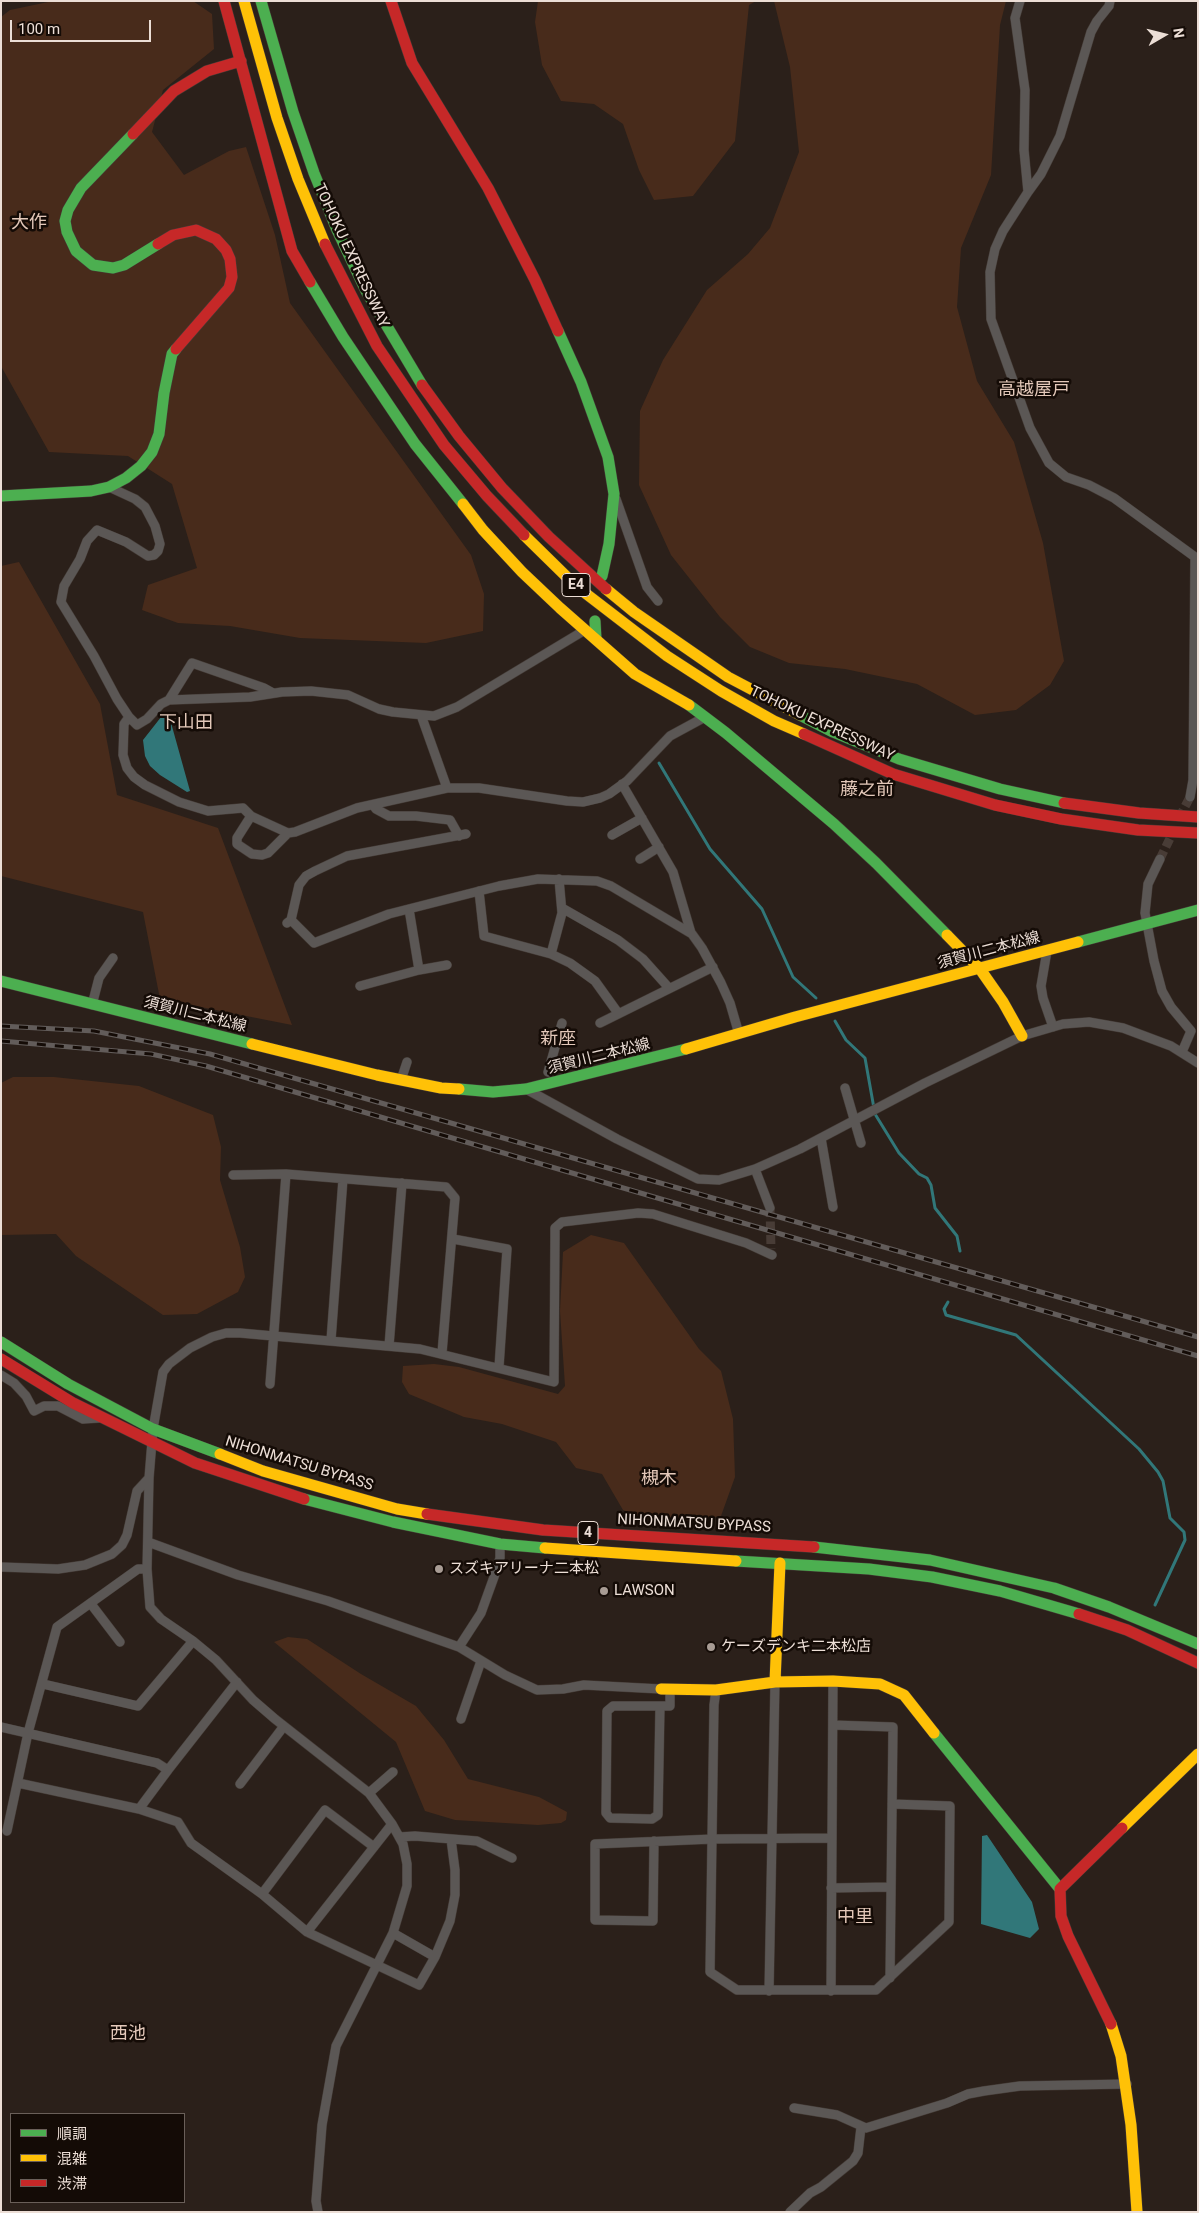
<!DOCTYPE html>
<meta charset="utf-8">
<style>
body{margin:0}
#map{position:relative;width:1199px;height:2213px;overflow:hidden;background:#2b201a;font-family:Roboto,"Noto Sans JP",sans-serif}
canvas{display:block}
.frame{position:absolute;inset:0;border:2px solid #ecded6;pointer-events:none}
.legend{position:absolute;left:10px;top:2113px;width:175px;height:90px;box-sizing:border-box;background:#140b06;border:1px solid #6a5f59;margin:0;padding:6px 9px;list-style:none;font-size:15px;color:#ecded6}
.legend li{display:flex;align-items:center;gap:10px;height:25px}
.legend b{width:25px;border:1px solid #6a5f59}
.north{position:absolute;left:1139px;top:10px;width:50px;height:50px;-webkit-text-stroke:4px #140b06;paint-order:stroke;rotate:82deg;font-size:14px;font-weight:700;line-height:20px;text-align:center;color:#ecded6}
.north::after{content:'';display:block;margin:auto;width:18px;height:22px;background:#ecded6;clip-path:polygon(50% 0,100% 100%,50% 72%,0 100%)}
.scale{position:absolute;left:10px;top:20px;width:141px;height:22px;box-sizing:border-box;border:2px solid #ecded6;border-top:0;padding-left:6px;font-size:15px;line-height:18px;white-space:nowrap;color:#ecded6;-webkit-text-stroke:4px #140b06;paint-order:stroke}
</style>
<div id="map">
<canvas width="1199" height="2213"></canvas>
<div class="frame"></div>
<ul class="legend">
<li><b style="height:6px;background:#4caf50"></b>順調</li>
<li><b style="height:6px;background:#ffc107"></b>混雑</li>
<li><b style="height:6px;background:#c62828"></b>渋滞</li>
</ul>
<div class="north">N</div>
<div class="scale">100 m</div>
</div>
<script>
const ctx = document.querySelector('canvas').getContext('2d');
ctx.lineJoin = 'round';
function fill(path, color) {
  ctx.fillStyle = color;
  ctx.fill(path, 'evenodd');
}
function poly(rows) {
  const path = new Path2D();
  for (const r of rows) {
    path.moveTo(r[0], r[1]);
    for (let i = 2; i < r.length; i += 2) path.lineTo(r[i], r[i + 1]);
  }
  return path;
}
function stroke(path, color, width, dash) {
  ctx.strokeStyle = color;
  ctx.lineWidth = width;
  ctx.lineCap = dash ? 'butt' : 'round';
  ctx.setLineDash(dash || []);
  ctx.stroke(path);
}
function label(font, color, halo, rows, align = 'center') {
  ctx.font = font + ' Roboto,"Noto Sans JP",sans-serif';
  ctx.lineWidth = 5;
  ctx.setLineDash([]);
  ctx.textBaseline = 'middle';
  ctx.strokeStyle = halo;
  ctx.fillStyle = color;
  for (const [text, x, y, turn = 0] of rows) {
    ctx.save();
    ctx.translate(x, y);
    ctx.rotate((+turn || 0) * Math.PI / 180);
    ctx.textAlign = isNaN(turn) ? turn : align;
    if (halo) ctx.strokeText(text, 0, 0);
    ctx.fillText(text, 0, 0);
    ctx.restore();
  }
}
fill(poly([
 [53,1,193,1,212,14,214,49,163,90,152,132,184,175,229,151,246,147,275,235,290,303,471,555,484,594,483,631,426,643,300,638,230,626,178,623,142,610,148,585,197,568,172,484,128,456,49,452,1,366,1,17,10,10],
 [538,1,756,1,749,5,735,141,693,196,654,200,639,170,623,124,594,104,561,101,542,65,535,22],
 [774,1,1006,1,1000,25,991,175,961,248,957,307,977,381,1014,442,1043,543,1064,661,1050,685,1016,710,975,715,917,684,845,669,789,663,750,647,720,617,671,555,639,485,640,411,663,360,707,290,748,254,770,228,799,152,790,67],
 [19,562,100,704,117,795,218,828,292,1025,160,999,143,912,1,876,1,566],
 [13,1077,54,1077,139,1086,213,1115,221,1147,220,1180,240,1247,245,1277,238,1292,197,1314,163,1315,76,1256,56,1234,1,1235,1,1083],
 [591,1235,624,1243,699,1349,721,1371,733,1419,735,1477,721,1516,680,1523,646,1519,623,1510,602,1474,576,1468,556,1442,502,1424,464,1417,409,1394,402,1382,403,1366,434,1364,459,1367,558,1394,565,1386,560,1311,563,1252],
 [288,1637,307,1639,361,1674,416,1706,444,1740,468,1779,539,1797,567,1812,566,1820,561,1823,538,1825,455,1820,425,1811,396,1742,274,1642]
]), '#482b1b');
fill(poly([
 [165,712,168,712,190,791,187,792,160,775,150,766,145,756,143,740],
 [987,1835,1032,1902,1039,1929,1030,1938,981,1924,982,1836]
]), '#317779');
stroke(poly([
 [659,763,710,849,762,909,793,977,816,998],
 [835,1021,846,1040,865,1058,875,1114,899,1153,919,1174,927,1178,931,1185,935,1208,957,1236,960,1251],
 [948,1302,944,1309,946,1315,1016,1335,1139,1449,1158,1472,1163,1481,1170,1518,1184,1532,1185,1540,1155,1605]
]), '#317779', 3);
stroke(poly([
 [1179,818,1190,797],
 [1160,859,1174,830],
 [770,1208,771,1249]
]), '#483c36', 9, [9, 4.5]);
const street = poly([
 [1020,1,1015,18,1025,90,1024,150,1028,192,1003,231,995,249,990,272,991,319,1030,428,1049,463,1066,477,1089,485,1114,498,1195,557,1193,780,1190,797],
 [1028,192,1041,174,1060,136,1091,32,1097,21,1109,6,1110,1],
 [109,487,135,499,145,507,155,526,160,544,158,551,154,555,148,556,126,542,97,530,87,541,80,559,64,586,61,602,94,656,117,699,129,717,137,725,147,719,161,704,169,700,250,697,282,692,311,691,348,695,379,709,393,712,434,716,457,707,585,630],
 [616,499,647,587,658,601],
 [169,700,192,663,264,688,273,693],
 [421,715,447,788],
 [129,717,124,724,123,755,127,768,134,777,145,785,179,802,208,811,243,808,251,816,288,833,295,832,357,808,447,788,479,788,567,801,583,802,600,798,609,794,627,781,670,736,705,717],
 [622,784,673,872,691,933],
 [373,805,376,809,389,816,416,816,450,820,459,836],
 [251,816,237,838,237,844,252,854,262,855,268,853,288,833],
 [612,835,642,818],
 [640,859,659,847],
 [1160,859,1148,884,1145,913,1154,961,1162,991,1171,1007,1191,1031,1182,1052],
 [479,891,484,936,551,954,570,963,595,981,618,1013],
 [562,908,618,940,643,959,669,988],
 [409,909,419,970],
 [291,920,314,943,389,914,499,886,538,879,597,881,611,886,692,934,702,948,721,983,730,1003,739,1034],
 [287,923,291,920,299,885,306,876,315,871,347,856,466,834],
 [1047,951,1041,986,1043,998,1053,1027],
 [551,954,562,913,559,879],
 [360,986,419,970,447,965],
 [92,1005,99,978,113,958],
 [600,1023,713,967],
 [548,1072,562,1023],
 [401,1080,407,1062],
 [845,1088,861,1143],
 [526,1089,617,1139,698,1179,719,1180,755,1169,800,1149,925,1083,1022,1036,1063,1024,1089,1022,1123,1028,1171,1046,1198,1063],
 [821,1138,833,1207],
 [755,1169,770,1208],
 [233,1175,286,1174],
 [453,1239,507,1249,499,1367],
 [331,1340,343,1179],
 [389,1346,402,1183],
 [1,1375,14,1383,26,1396,34,1411,44,1406,58,1406,83,1419,99,1418],
 [270,1384,286,1174,446,1187,455,1198,442,1353],
 [148,1542,238,1575,328,1601,459,1647,505,1675,537,1690,563,1689,584,1685,661,1689],
 [1,1567,58,1569,85,1565,112,1554,122,1545,127,1535,137,1491,149,1478],
 [91,1604,120,1642],
 [459,1647,481,1613,494,1577,500,1558,500,1544],
 [43,1684,138,1706,193,1641],
 [716,1690,714,1705,710,1972,737,1990,876,1990,949,1922,950,1806,892,1804],
 [660,1706,658,1815,652,1819,610,1818,606,1813,607,1711,613,1706,670,1706,670,1689],
 [461,1719,481,1661],
 [833,1725,893,1727,890,1978],
 [1,1727,157,1763,168,1770],
 [18,1783,139,1809,178,1822,191,1843,262,1894,307,1932,419,1985,435,1957,450,1921,455,1895,455,1870,451,1839],
 [240,1784,284,1726],
 [369,1793,393,1772],
 [139,1809,168,1770,237,1682],
 [7,1831,28,1733,57,1627,138,1569,147,1569],
 [399,1837,415,1836,477,1841,512,1858],
 [654,1841,653,1921,595,1920,595,1844,713,1839,831,1838],
 [831,1888,890,1887],
 [262,1894,325,1810,374,1847],
 [307,1932,392,1824],
 [393,1933,435,1957],
 [769,1991,775,1682],
 [831,1991,833,1681],
 [794,2108,837,2115,866,2128,947,2103,968,2094,984,2091,1020,2086,1127,2084],
 [318,2212,316,2201,322,2125,336,2046,393,1933,407,1886,407,1864,403,1844,392,1824,369,1793,275,1719,253,1700,216,1660,193,1641,161,1619,150,1607,147,1569,149,1478,153,1429,163,1372,169,1364,190,1348,212,1337,226,1333,240,1333,420,1349,554,1382,555,1236,555,1228,562,1222,638,1213,653,1214,746,1243,772,1255],
 [790,2212,810,2193,821,2187,853,2161,858,2153,861,2127]
]);
const fast = poly([
 [261,1,293,112,314,173,337,230,366,291,422,385],
 [133,134,81,188,68,210,65,221,67,232,76,251,93,265,113,268,124,265,158,244],
 [310,282,343,337,415,444,463,504],
 [558,331,581,382,608,457,614,494,609,544,602,576],
 [1,496,91,491,109,487,126,478,141,466,152,452,159,434,164,393,172,354,176,349],
 [595,621,596,639],
 [689,705,726,733,834,824,876,863,947,935],
 [800,715,833,732,899,759,1000,789,1064,803],
 [1078,942,1198,910],
 [1,981,252,1044],
 [459,1089,493,1092,526,1089,686,1049],
 [1,1342,68,1384,153,1429,220,1454],
 [304,1499,393,1522,500,1544,545,1548],
 [814,1547,930,1560,1054,1588,1109,1607,1198,1644],
 [736,1561,869,1569,932,1577,1000,1591,1079,1614],
 [934,1733,1060,1889]
]);
const slow = poly([
 [244,1,277,118,298,179,325,244],
 [463,504,483,530,522,572,560,608,635,674,689,705],
 [524,535,576,586,667,656,721,691,774,721,804,734],
 [606,589,634,612,728,677,800,715],
 [947,935,980,969,1003,1002,1022,1036],
 [252,1044,377,1075,441,1088,459,1089],
 [686,1049,795,1017,1078,942],
 [220,1454,263,1471,397,1509,427,1514],
 [545,1548,736,1561],
 [775,1682,780,1563],
 [661,1689,716,1690,775,1682,833,1681,880,1684,904,1695,934,1733],
 [1122,1828,1198,1754],
 [1111,2024,1121,2056,1131,2125,1137,2212]
]);
const jam = poly([
 [224,1,292,251,310,282],
 [391,1,412,63,488,188,535,280,558,331],
 [133,134,174,91,207,71,241,61],
 [158,244,173,235,196,230,216,239,226,250,230,259,232,277,229,288,176,349],
 [325,244,377,346,444,445,487,496,524,535],
 [422,385,459,436,502,488,549,537,606,589],
 [804,734,893,774,995,805,1061,819,1138,830,1198,833],
 [1064,803,1139,813,1198,817],
 [1,1359,73,1403,195,1463,304,1499],
 [427,1514,543,1530,814,1547],
 [1079,1614,1127,1630,1198,1663],
 [1111,2024,1068,1936,1061,1916,1060,1889,1122,1828]
]);
stroke(street, '#443b36', 10);
stroke(fast, '#443b36', 12);
stroke(slow, '#443b36', 12);
stroke(jam, '#443b36', 12);
stroke(street, '#5b5755', 9);
stroke(fast, '#4caf50', 11);
stroke(slow, '#ffc107', 11);
stroke(jam, '#c62828', 11);
const rail = poly([
 [1,1026,94,1031,210,1054,1198,1337],
 [1,1041,151,1054,206,1066,1198,1356]
]);
stroke(rail, '#625c5a', 5);
stroke(rail, '#140b06', 3, [9]);
for (const [x, y, r, color] of [
 [439,1569,5,"#a89c94"],
 [604,1591,5,"#a89c94"],
 [711,1647,5,"#a89c94"]
]) {
  const dot = new Path2D();
  dot.arc(x, y, r, 0, 2 * Math.PI);
  ctx.fillStyle = color;
  ctx.fill(dot);
  stroke(dot, '#140b06', 2);
}
for (const [x, y, w] of [
 [576,585,28],
 [588,1533,20]
]) {
  const box = new Path2D();
  box.roundRect(x - w / 2, y - 11.5, w, 23, 4);
  ctx.fillStyle = '#140b06';
  ctx.fill(box);
  stroke(box, '#ecded6', 1);
}
label('bold 14px', '#ecded6', null, [
 ["E4",576,585],
 ["4",588,1533]
]);
label('15px', '#ecded6', '#140b06', [
 ["TOHOKU EXPRESSWAY",351,256,65],
 ["TOHOKU EXPRESSWAY",822,724,25],
 ["須賀川二本松線",989,951,-15],
 ["須賀川二本松線",195,1015,14],
 ["須賀川二本松線",599,1057,-14],
 ["NIHONMATSU BYPASS",299,1464,17],
 ["NIHONMATSU BYPASS",694,1524,3]
]);
label('15px', '#ecded6', '#140b06', [
 ["スズキアリーナ二本松",449,1569],
 ["LAWSON",614,1591],
 ["ケーズデンキ二本松店",721,1647]
], 'left');
label('18px', '#e3c8b9', '#140b06', [
 ["大作",29,223],
 ["高越屋戸",1034,390],
 ["下山田",186,723],
 ["藤之前",867,790],
 ["新座",558,1039],
 ["槻木",659,1479],
 ["中里",855,1917],
 ["西池",128,2034]
]);
</script>
